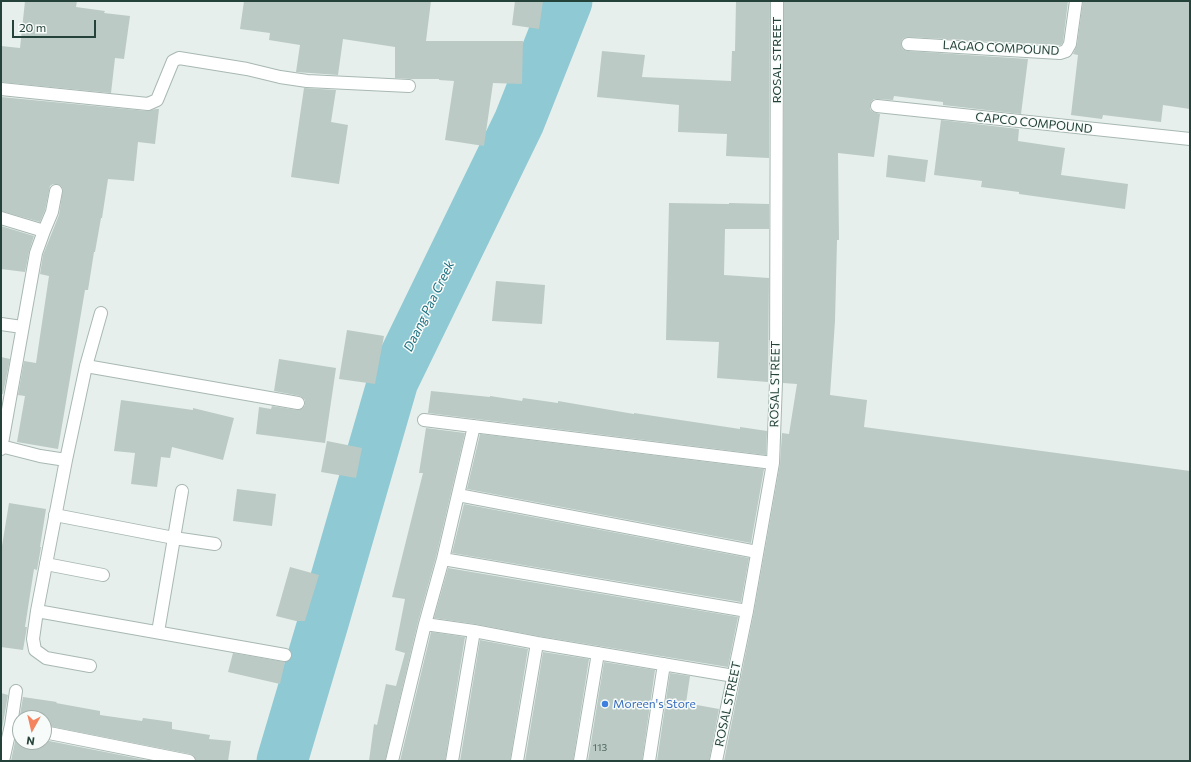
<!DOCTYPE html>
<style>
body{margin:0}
#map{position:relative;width:1191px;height:762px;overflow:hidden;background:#e6efeb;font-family:Commissioner,sans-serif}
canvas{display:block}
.frame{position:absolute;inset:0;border:2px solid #24423a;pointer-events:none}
.north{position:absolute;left:12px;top:710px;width:40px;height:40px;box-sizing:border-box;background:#f7fbf9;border:1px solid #a3b1ad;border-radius:50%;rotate:188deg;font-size:11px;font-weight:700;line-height:16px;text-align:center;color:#24423a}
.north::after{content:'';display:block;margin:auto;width:14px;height:18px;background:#f4845f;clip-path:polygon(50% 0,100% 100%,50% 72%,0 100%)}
.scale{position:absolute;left:12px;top:20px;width:84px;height:18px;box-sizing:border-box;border:2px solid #24423a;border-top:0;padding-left:5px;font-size:12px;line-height:14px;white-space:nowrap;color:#24423a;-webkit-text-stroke:3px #f7fbf9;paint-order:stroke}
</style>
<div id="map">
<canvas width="1191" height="762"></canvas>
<div class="frame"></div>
<div class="north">N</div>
<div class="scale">20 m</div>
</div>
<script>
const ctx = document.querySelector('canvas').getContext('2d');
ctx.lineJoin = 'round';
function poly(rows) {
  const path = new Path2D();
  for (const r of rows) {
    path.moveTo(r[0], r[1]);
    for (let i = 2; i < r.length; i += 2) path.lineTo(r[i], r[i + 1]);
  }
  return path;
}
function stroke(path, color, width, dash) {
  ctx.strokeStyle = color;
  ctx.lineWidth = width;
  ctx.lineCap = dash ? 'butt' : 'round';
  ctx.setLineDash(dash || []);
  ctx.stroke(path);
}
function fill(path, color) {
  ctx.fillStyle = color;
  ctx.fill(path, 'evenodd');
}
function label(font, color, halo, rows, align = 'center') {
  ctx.font = font + ' Commissioner,sans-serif';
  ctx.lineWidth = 3;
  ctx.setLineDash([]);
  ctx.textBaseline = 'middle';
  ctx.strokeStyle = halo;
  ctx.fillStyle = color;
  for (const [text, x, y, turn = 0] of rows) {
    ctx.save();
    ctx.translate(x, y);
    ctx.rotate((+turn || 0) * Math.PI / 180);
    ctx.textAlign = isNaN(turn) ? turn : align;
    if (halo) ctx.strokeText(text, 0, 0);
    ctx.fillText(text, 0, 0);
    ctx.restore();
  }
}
stroke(poly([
 [282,761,323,623,393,381,519,122,567,1]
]), '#8ec9d4', 51);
fill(poly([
 [25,1,77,1,76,7,105,11,104,13,130,16,124,59,115,58,111,93,1,82,1,46,20,48],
 [244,1,431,1,426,41,523,41,522,84,493,83,484,146,445,140,454,81,439,80,439,79,412,79,395,78,395,47,343,39,338,75,296,72,300,45,269,40,270,33,240,29],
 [515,1,543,1,539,29,512,25],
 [736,1,770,1,769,158,726,156,727,134,678,132,679,105,597,97,602,51,645,55,642,77,731,81,732,51,735,51],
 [784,1,1068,1,1063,42,1061,45,1059,45,908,37,904,38,902,40,901,44,902,48,904,50,908,51,1028,59,1021,114,943,105,943,102,894,96,893,100,877,99,874,99,871,102,870,106,870,109,873,112,880,114,874,157,838,153,839,240,837,240,835,321,830,395,867,400,864,427,1190,471,1190,761,724,761,754,612,780,464,782,433,789,434,797,384,783,383],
 [1083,1,1190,1,1190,109,1163,105,1161,122,1103,115,1102,119,1071,115,1078,55,1073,54,1077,45],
 [304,88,336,90,331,122,348,125,339,184,291,177],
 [1,97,147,111,156,109,159,109,155,144,138,142,134,181,108,179,102,218,101,218,95,252,94,252,88,290,85,290,58,449,17,442,25,396,18,395,24,361,36,363,49,276,40,274,43,255,59,215,63,189,61,186,57,184,53,184,50,186,45,210,40,222,1,211],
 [941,120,1019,129,1018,141,1065,148,1061,175,1128,184,1125,209,1019,194,1019,192,981,187,982,181,934,175],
 [888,155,928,160,925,182,886,177],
 [669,203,729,204,729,203,769,204,769,229,725,229,724,275,769,278,768,382,717,378,719,342,666,340],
 [1,226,34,236,29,252,25,272,1,269],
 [496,281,545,285,542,324,492,321],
 [347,330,384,336,375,384,339,379],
 [1,357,10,359,3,394,1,394],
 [279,359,336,368,325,443,256,434,259,407,271,409,272,406,297,410,303,408,305,405,305,400,300,396,274,391],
 [431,391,490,397,490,396,522,401,523,398,558,403,558,401,634,414,634,413,740,429,740,427,767,431,766,455,428,413],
 [121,400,193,410,193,408,234,418,223,460,172,447,170,458,161,457,157,487,131,484,135,453,114,451],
 [426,428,465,433,436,557,418,622,385,761,369,761,374,724,377,725,386,684,396,686,405,653,395,650,405,599,392,597,423,473,419,473],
 [480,434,764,469,751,543,467,489],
 [327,441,362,448,356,478,321,472],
 [237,489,276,494,272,526,233,521],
 [9,503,46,509,40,547,41,547,37,570,34,569,25,627,27,627,23,650,1,647,1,552],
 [464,504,749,558,741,602,452,553],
 [290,567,319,575,305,621,296,621,276,616],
 [448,568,738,617,728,667,538,636,475,624,434,618],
 [431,632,465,637,445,761,400,761],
 [480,640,528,649,510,761,460,761],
 [543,652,589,659,573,761,525,761],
 [233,653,285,662,280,684,228,672],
 [604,662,655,670,642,761,588,761],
 [670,673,690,676,686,703,719,709,709,761,657,761],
 [1,693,8,695,1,735],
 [23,697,57,702,56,703,100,711,100,715,142,721,143,718,172,722,172,729,210,735,209,739,231,741,228,761,196,761,194,756,190,754,44,725,44,718,20,718,20,742,44,742,44,740,151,761,11,761,18,727]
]), '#bbcac4');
const lane = poly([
 [55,515,174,538,215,544],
 [46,564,103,575],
 [158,632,182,491]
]);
const street = poly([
 [908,44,1060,53,1066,51,1070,44,1076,1],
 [1,89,148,104,157,100,173,61,179,58,247,69,280,77,307,81,409,86],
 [877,106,1190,139],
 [1,218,44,231,36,253,1,449],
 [44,231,52,212,56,191],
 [1,324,22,327],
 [86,366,298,403],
 [424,420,773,463],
 [1,446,40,456,66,460,37,611,33,639,35,650,46,658,90,666],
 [66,460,86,366,101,313],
 [458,495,757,552],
 [443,559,747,611],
 [37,611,285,655],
 [425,624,474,631,537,643,734,676],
 [44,732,189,761],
 [3,761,11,725,16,691],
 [392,761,425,624,443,559,474,426],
 [452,761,474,631],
 [517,761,537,643],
 [580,761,598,653],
 [649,761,664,664],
 [716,761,747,611,773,463,776,382,777,1]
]);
stroke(lane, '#a8b8b2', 14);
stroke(street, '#a8b8b2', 14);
stroke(lane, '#fff', 12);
stroke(street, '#fff', 12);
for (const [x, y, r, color] of [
 [605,704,4,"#3f7fe0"]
]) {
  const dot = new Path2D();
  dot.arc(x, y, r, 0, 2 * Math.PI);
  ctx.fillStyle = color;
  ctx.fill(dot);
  stroke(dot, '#f7fbf9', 1.5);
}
label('10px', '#4a645c', null, [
 ["113",600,748]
]);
label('12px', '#24423a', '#f7fbf9', [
 ["LAGAO COMPOUND",1001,48,3],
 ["ROSAL STREET",777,60,-90],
 ["CAPCO COMPOUND",1034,123,6],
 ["ROSAL STREET",775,384,-89],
 ["ROSAL STREET",728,704,-78]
]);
label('12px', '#366cbe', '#f7fbf9', [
 ["Moreen's Store",613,704]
], 'left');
label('italic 13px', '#1c6f80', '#f7fbf9', [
 ["Daang Paa Creek",429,306,-64]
]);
</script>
